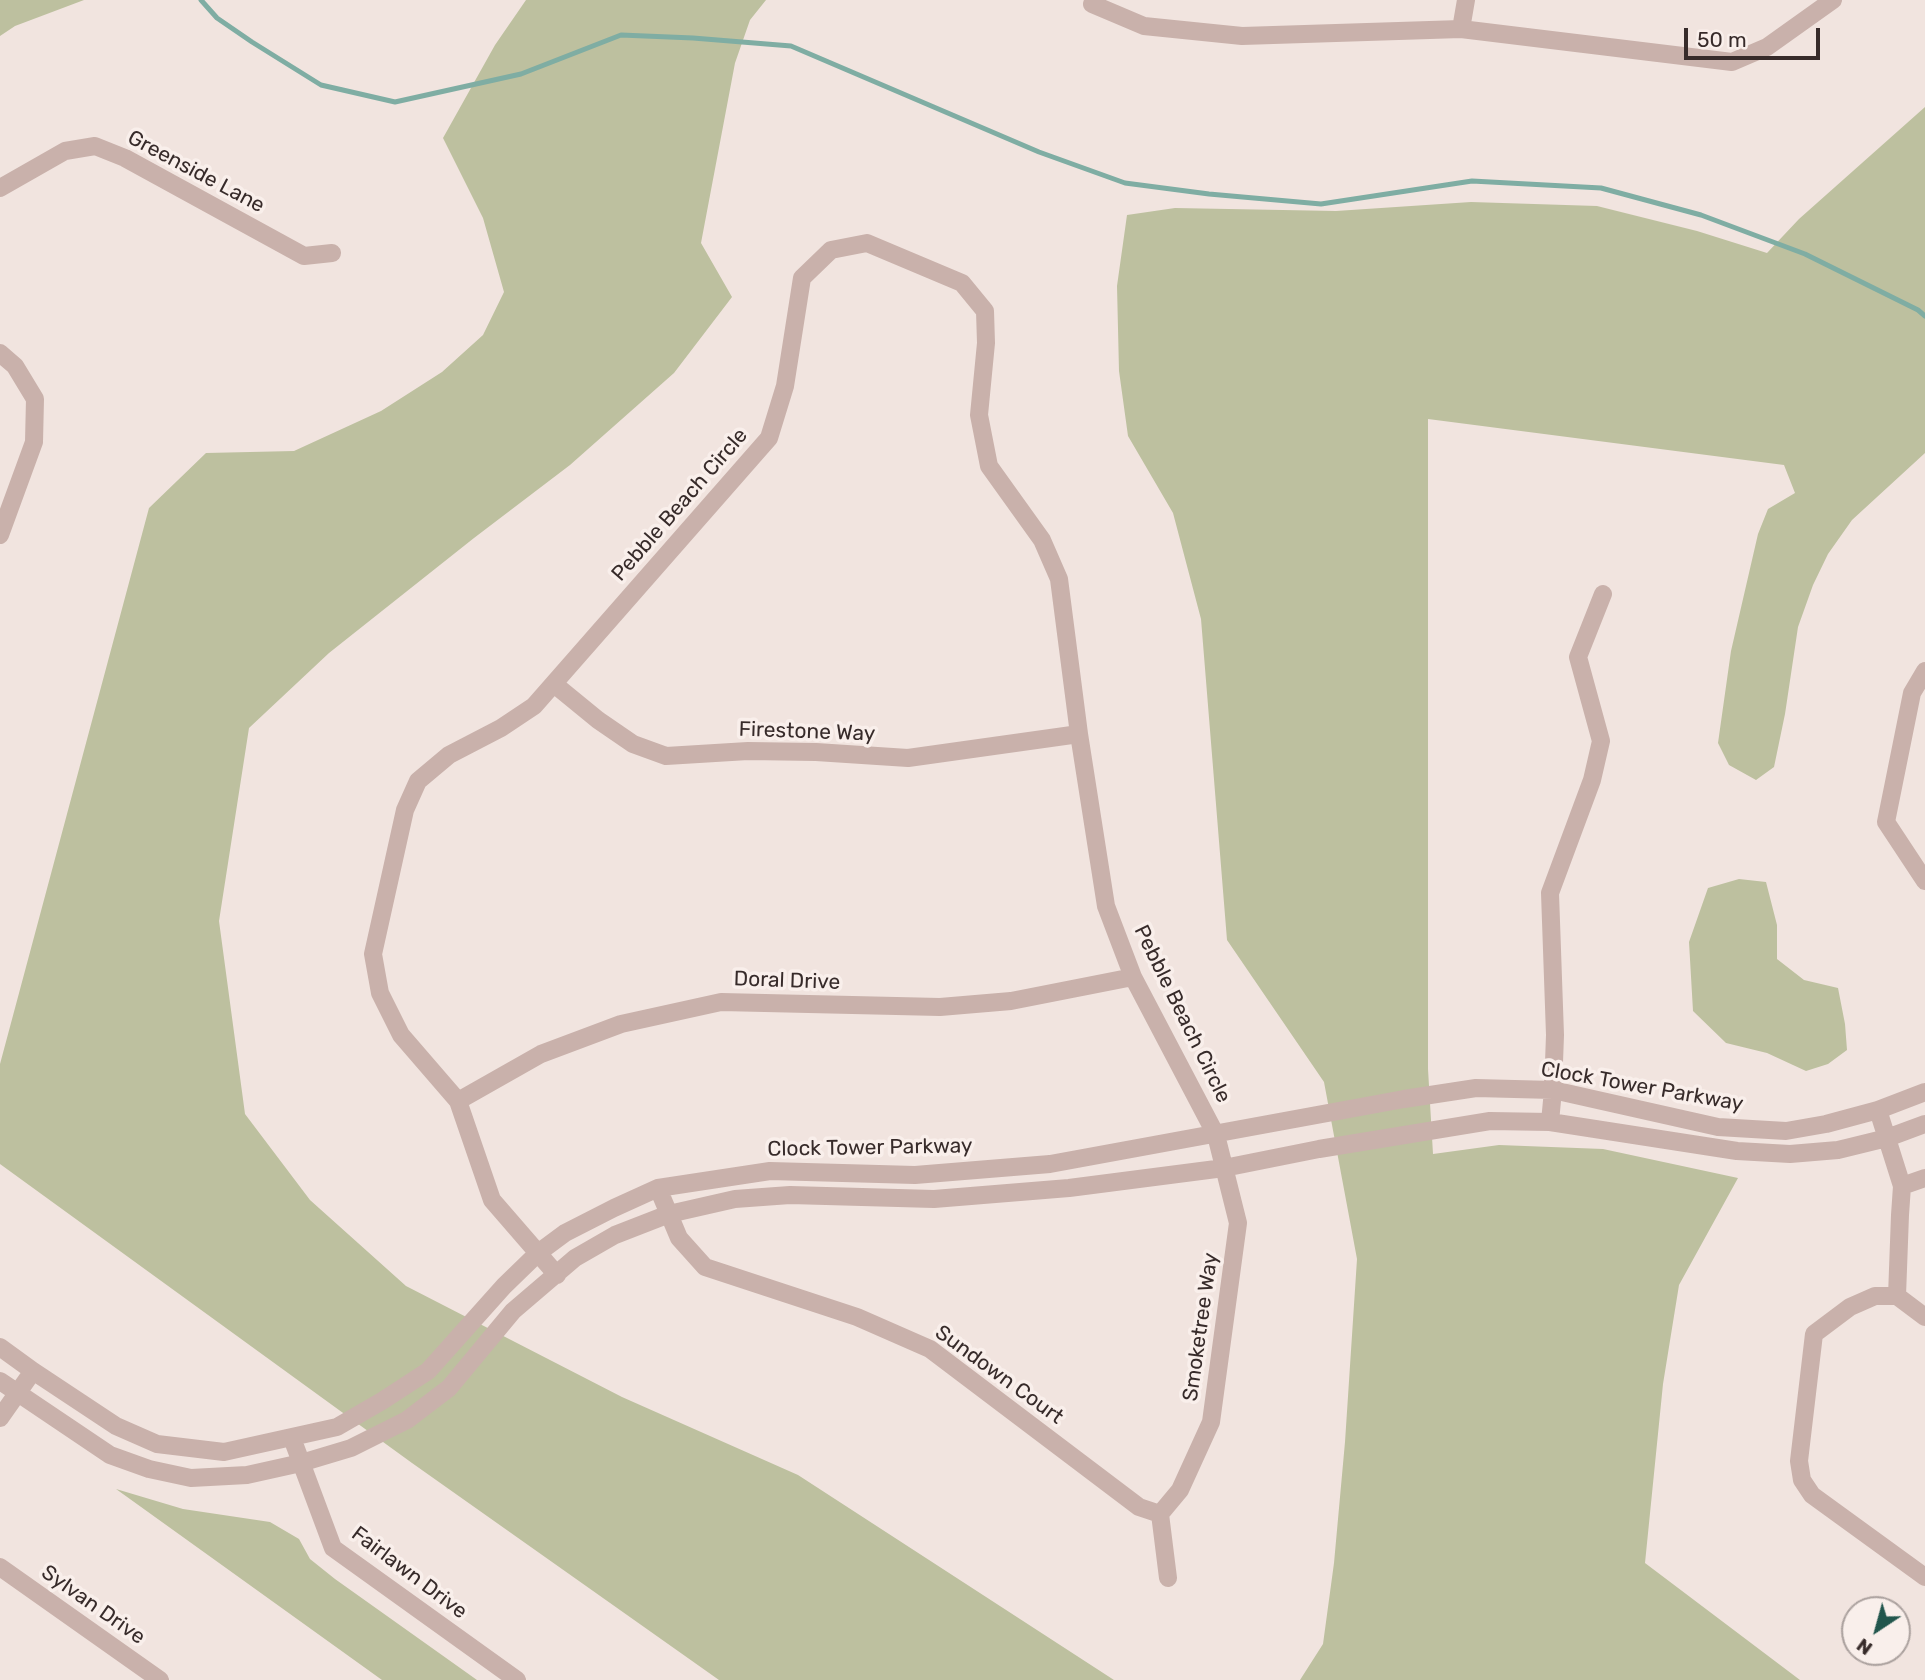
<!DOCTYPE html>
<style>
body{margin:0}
#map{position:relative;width:1925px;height:1680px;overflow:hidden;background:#f1e4df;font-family:Rubik,sans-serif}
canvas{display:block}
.north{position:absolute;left:1841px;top:1596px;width:70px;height:70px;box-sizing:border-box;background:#f9efeb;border:2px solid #aba19e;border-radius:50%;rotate:216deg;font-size:19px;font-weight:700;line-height:28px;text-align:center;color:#372b2a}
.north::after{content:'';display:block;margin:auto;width:24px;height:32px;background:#22564d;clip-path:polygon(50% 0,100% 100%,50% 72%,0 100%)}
.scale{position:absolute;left:1684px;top:28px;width:136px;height:32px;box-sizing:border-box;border:4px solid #372b2a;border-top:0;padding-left:9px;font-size:21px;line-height:24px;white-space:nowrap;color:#372b2a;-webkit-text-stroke:5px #f9efeb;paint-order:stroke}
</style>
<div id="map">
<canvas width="1925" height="1680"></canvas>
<div class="north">N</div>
<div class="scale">50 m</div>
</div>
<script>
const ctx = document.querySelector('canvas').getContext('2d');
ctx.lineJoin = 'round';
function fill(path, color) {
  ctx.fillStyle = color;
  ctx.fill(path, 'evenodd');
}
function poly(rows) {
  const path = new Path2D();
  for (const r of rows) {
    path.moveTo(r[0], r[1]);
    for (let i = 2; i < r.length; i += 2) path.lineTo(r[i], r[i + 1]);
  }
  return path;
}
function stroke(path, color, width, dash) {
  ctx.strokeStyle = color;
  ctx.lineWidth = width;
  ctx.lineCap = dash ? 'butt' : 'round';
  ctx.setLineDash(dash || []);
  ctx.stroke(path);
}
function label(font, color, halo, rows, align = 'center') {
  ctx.font = font + ' Rubik,sans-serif';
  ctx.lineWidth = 7;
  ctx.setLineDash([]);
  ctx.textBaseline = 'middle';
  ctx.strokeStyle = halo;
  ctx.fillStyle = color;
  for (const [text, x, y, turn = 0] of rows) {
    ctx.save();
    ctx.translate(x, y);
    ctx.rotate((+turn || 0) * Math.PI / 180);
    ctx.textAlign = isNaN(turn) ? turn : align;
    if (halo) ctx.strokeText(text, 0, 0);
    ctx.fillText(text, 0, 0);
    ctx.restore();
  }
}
fill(poly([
 [0,0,84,0,15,26,0,36],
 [526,0,766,0,750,20,735,63,701,243,732,297,674,373,570,465,474,538,329,653,249,728,219,921,245,1114,310,1200,406,1286,622,1397,798,1475,1114,1680,719,1680,412,1463,0,1164,0,1064,149,508,206,453,294,451,381,411,442,372,483,335,504,292,483,218,443,138,495,45],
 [1925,107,1925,453,1852,520,1828,554,1813,585,1798,627,1785,714,1774,767,1756,780,1729,765,1718,743,1731,651,1758,534,1768,509,1795,493,1784,465,1428,419,1428,1069,1433,1154,1499,1145,1603,1149,1738,1178,1679,1285,1663,1384,1645,1563,1800,1680,1300,1680,1323,1644,1334,1563,1345,1442,1357,1259,1324,1082,1227,940,1201,619,1173,513,1128,436,1119,371,1117,286,1127,215,1175,208,1336,211,1471,202,1597,206,1697,231,1767,253,1799,219],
 [1739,879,1766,882,1777,925,1777,959,1804,980,1838,988,1845,1024,1847,1050,1828,1064,1806,1071,1767,1053,1726,1043,1693,1011,1689,942,1708,888],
 [116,1489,183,1509,270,1522,299,1539,310,1559,335,1579,477,1680,382,1680]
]), '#bdc09f');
stroke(poly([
 [201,0,217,18,252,42,321,85,395,102,521,74,621,35,693,38,791,46,1039,152,1125,183,1209,194,1321,204,1472,181,1601,188,1701,215,1805,254,1918,310,1925,316]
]), '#7fada3', 5);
stroke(poly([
 [1092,4,1144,26,1242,36,1461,29,1732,62,1767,47,1833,0],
 [1461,29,1466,0],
 [0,188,65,151,95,146,125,158,304,256,332,253],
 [0,353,15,366,35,399,34,442,0,535],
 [1925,671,1912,693,1886,822,1925,881],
 [554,684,598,720,633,744,666,756,748,751,816,752,908,758,1079,734],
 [458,1101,541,1054,621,1024,721,1002,940,1007,1011,1001,1133,977],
 [1878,1110,1902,1186,1900,1215,1897,1296,1925,1317],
 [1550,1122,1553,1090,1555,1035,1550,893,1592,780,1601,741,1578,657,1603,594],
 [1902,1186,1925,1178],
 [658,1188,679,1238,705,1267,857,1317,930,1349,1139,1507,1160,1514],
 [557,1275,492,1200,458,1101,401,1035,380,993,373,954,405,810,418,781,449,755,501,728,534,706,769,438,785,386,802,278,831,250,867,243,962,283,985,311,986,343,979,415,989,466,1042,540,1059,579,1079,734,1106,906,1133,977,1216,1135,1238,1223,1211,1422,1180,1490,1160,1514],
 [1897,1296,1875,1296,1850,1307,1814,1334,1799,1461,1802,1480,1812,1495,1925,1577],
 [0,1347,33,1371,116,1426,157,1444,224,1452,337,1427,382,1401,428,1371,504,1286,538,1253,565,1233,614,1208,658,1188,770,1171,915,1175,1050,1164,1404,1099,1476,1088,1553,1090,1718,1127,1786,1131,1826,1124,1878,1110,1925,1092],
 [0,1381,110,1455,149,1469,191,1478,247,1475,301,1463,351,1448,407,1420,449,1388,513,1311,575,1258,615,1235,669,1214,735,1199,790,1195,934,1199,1069,1188,1224,1168,1319,1149,1490,1121,1550,1122,1737,1151,1790,1154,1838,1150,1887,1138,1925,1124],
 [0,1418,33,1371],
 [292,1438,333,1548,517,1680],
 [1160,1514,1168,1578],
 [0,1567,160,1680]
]), '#c9b1ab', 18);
label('21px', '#372b2a', '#f9efeb', [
 ["Greenside Lane",196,172,28],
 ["Pebble Beach Circle",680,505,-49],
 ["Firestone Way",807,732,2],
 ["Doral Drive",787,981,2],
 ["Pebble Beach Circle",1182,1014,64],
 ["Clock Tower Parkway",1642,1087,10],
 ["Clock Tower Parkway",870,1148,-1],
 ["Smoketree Way",1201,1327,-82],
 ["Sundown Court",999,1375,36],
 ["Fairlawn Drive",409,1573,37],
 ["Sylvan Drive",93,1605,35]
]);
</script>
